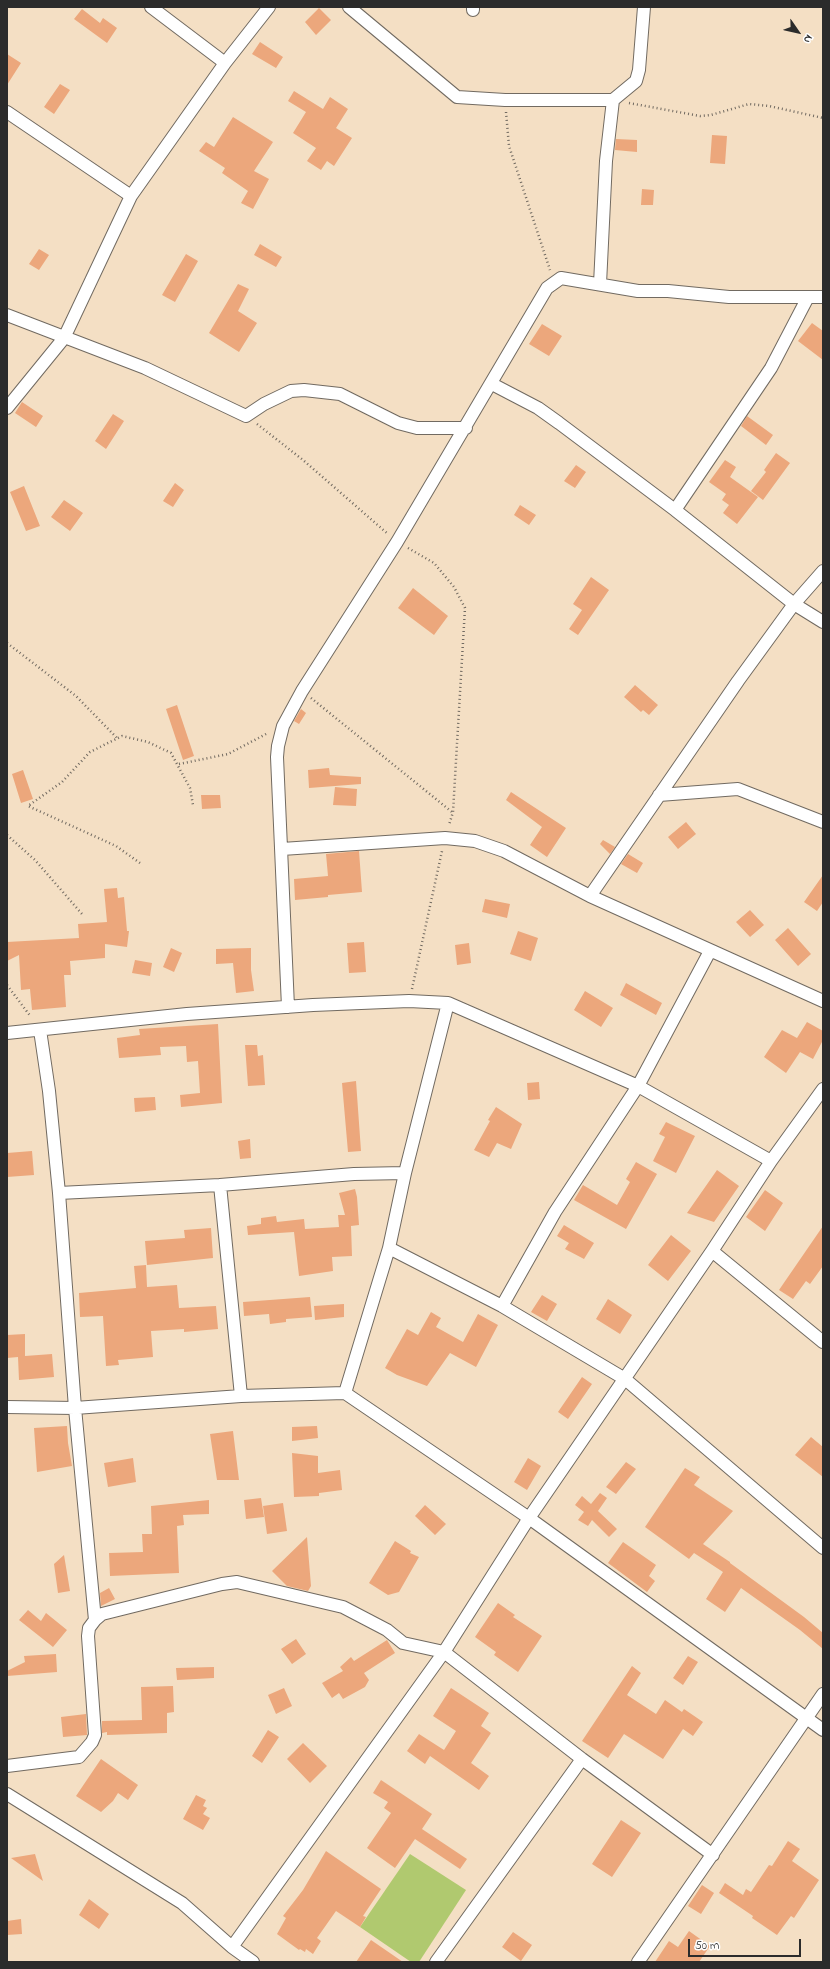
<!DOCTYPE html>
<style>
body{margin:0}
#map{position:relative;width:830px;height:1969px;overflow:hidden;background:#f4dfc4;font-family:"Indie Flower",sans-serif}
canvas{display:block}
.frame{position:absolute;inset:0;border:8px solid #2b2b2b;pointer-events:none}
.north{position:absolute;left:778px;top:12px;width:40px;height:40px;-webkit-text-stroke:3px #fff;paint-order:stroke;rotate:124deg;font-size:11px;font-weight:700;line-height:16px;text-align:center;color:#2b2b2b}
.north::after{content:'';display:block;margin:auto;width:14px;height:18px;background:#2b2b2b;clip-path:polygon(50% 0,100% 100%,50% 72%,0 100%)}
.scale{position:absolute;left:688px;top:1939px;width:113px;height:18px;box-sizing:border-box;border:2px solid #2b2b2b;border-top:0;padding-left:5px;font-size:12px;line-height:14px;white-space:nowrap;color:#2b2b2b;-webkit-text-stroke:3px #fff;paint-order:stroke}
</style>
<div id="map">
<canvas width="830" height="1969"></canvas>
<div class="frame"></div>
<div class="north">N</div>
<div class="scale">50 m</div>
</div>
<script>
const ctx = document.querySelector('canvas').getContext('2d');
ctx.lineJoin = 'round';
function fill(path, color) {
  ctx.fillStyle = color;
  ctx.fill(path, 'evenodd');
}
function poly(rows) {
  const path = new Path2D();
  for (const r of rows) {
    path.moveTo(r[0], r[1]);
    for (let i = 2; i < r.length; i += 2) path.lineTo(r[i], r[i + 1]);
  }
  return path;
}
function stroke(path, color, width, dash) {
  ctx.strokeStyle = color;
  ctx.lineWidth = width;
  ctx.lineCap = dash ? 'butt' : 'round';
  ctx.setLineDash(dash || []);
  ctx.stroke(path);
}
fill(poly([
 [410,1854,466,1890,419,1962,411,1962,360,1927]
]), '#b0c96f');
fill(poly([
 [319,8,331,20,316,35,305,22],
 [82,9,100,23,103,18,117,28,107,43,74,19],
 [260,42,283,57,276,68,252,54],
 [7,54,21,63,7,85],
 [60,84,70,90,54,114,44,107],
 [294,91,323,109,330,97,348,109,336,128,352,138,334,166,327,161,321,170,307,161,316,148,293,133,306,112,288,101],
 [233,117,273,142,254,171,269,179,253,209,241,203,248,191,222,173,225,168,199,151,206,142,214,147],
 [712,135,727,136,725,164,710,163],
 [616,139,637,140,637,152,615,150],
 [642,189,654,190,653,205,641,205],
 [260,244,282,257,276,267,254,255],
 [39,249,49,255,39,270,29,264],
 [186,254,198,261,175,302,162,295],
 [238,284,249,289,238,311,257,323,239,352,209,333],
 [812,323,823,331,823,360,798,341],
 [542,324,562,336,549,356,529,344],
 [22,402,43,416,36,427,15,413],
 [113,414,124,421,106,449,95,441],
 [747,416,773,435,766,445,741,426],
 [776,453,790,463,763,500,751,491,766,472,764,470],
 [725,460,736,467,730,477,758,497,737,524,723,513,729,505,722,500,726,494,709,482],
 [576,465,586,472,575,488,564,481],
 [175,483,184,490,173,507,163,501],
 [24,486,40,526,26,531,10,492],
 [64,500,83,513,70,531,51,517],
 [520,505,536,515,529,525,514,515],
 [591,577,609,590,578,635,569,629,582,610,573,604],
 [413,588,448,616,434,635,398,608],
 [635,685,658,705,649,715,643,710,641,712,624,697],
 [177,705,194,756,183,760,166,709],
 [301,709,306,713,299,724,294,721],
 [329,768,330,775,361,777,361,784,309,788,308,770],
 [23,770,33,799,21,803,12,774],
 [335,787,357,789,356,806,333,805],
 [511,792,566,828,547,857,530,845,542,827,506,800],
 [201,795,220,795,221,808,202,809],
 [686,822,696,834,678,849,668,837],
 [603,840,615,847,610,854,600,844],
 [359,851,362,892,328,895,328,897,295,900,294,879,328,876,326,854],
 [628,854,643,863,637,873,621,864],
 [823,875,823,902,817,911,804,902],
 [117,888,118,898,124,897,127,931,129,931,127,947,105,944,105,958,70,961,71,975,64,975,66,1007,32,1010,30,989,21,990,19,955,7,961,7,942,79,938,78,924,107,922,104,889],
 [485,899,510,904,507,918,482,912],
 [750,910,764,925,750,937,736,922],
 [788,928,811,954,798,966,775,940],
 [518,931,538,938,531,961,510,954],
 [364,942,366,972,349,973,347,943],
 [469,943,471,963,457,965,455,945],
 [171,948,182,953,174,972,163,967],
 [251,948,251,970,254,991,236,993,233,963,216,964,216,949],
 [135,960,152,963,150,976,132,973],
 [626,983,662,1003,656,1015,620,995],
 [585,991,613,1008,601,1027,574,1010],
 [807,1022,823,1031,823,1040,813,1059,800,1052,786,1073,764,1057,782,1030,797,1038],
 [218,1024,222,1103,181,1107,180,1095,200,1093,198,1061,187,1062,186,1046,160,1047,161,1055,119,1058,117,1038,140,1035,139,1029],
 [245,1045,257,1045,258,1056,263,1055,265,1085,248,1086],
 [356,1081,361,1151,348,1152,342,1083],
 [539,1082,540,1099,528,1100,527,1083],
 [155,1097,156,1110,135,1112,134,1098],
 [496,1107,522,1124,511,1149,497,1143,489,1157,474,1150,490,1121,488,1120],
 [666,1122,695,1136,676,1173,653,1161,665,1137,659,1134],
 [250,1139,251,1158,240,1159,238,1141],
 [32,1151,34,1175,7,1177,7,1153],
 [636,1162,657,1174,626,1229,574,1200,583,1185,617,1205,630,1182,626,1179],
 [717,1170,739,1186,714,1222,687,1213],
 [355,1189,357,1197,359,1225,351,1226,352,1256,332,1257,333,1271,299,1276,294,1232,248,1235,247,1226,261,1224,261,1218,276,1216,277,1222,304,1219,305,1229,339,1227,338,1215,345,1215,339,1193],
 [765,1190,783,1203,765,1231,746,1217],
 [564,1225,594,1243,584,1259,565,1249,569,1243,557,1236],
 [823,1226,823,1266,810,1284,806,1281,793,1299,779,1290],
 [211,1228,213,1258,147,1265,145,1241,185,1238,184,1230],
 [671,1235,691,1251,668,1281,648,1265],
 [146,1265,147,1287,177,1285,179,1308,216,1306,218,1329,184,1332,184,1329,151,1331,153,1357,118,1360,119,1365,106,1366,103,1316,80,1317,79,1293,136,1288,134,1266],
 [542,1295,557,1304,547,1321,531,1312],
 [310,1297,312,1317,286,1319,286,1322,270,1324,269,1314,244,1316,243,1302],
 [608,1299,632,1315,620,1334,596,1319],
 [344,1304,344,1317,315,1320,314,1306],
 [431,1312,441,1318,436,1327,463,1342,478,1314,498,1325,476,1367,450,1353,427,1386,397,1375,385,1368,407,1329,418,1335],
 [25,1334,25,1356,52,1354,54,1377,19,1380,18,1357,7,1358,7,1335],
 [582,1377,592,1384,568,1419,558,1412],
 [67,1426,68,1443,72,1466,37,1472,34,1428],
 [317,1426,318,1438,292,1441,292,1427],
 [233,1431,239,1480,217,1480,210,1434],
 [811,1437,823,1447,823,1477,795,1455],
 [292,1453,318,1456,318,1473,340,1470,342,1490,319,1493,319,1496,294,1497],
 [133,1458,136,1482,108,1487,104,1463],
 [528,1458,541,1466,527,1490,514,1482],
 [626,1462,636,1469,616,1494,606,1487],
 [685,1468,700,1477,694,1485,733,1511,703,1544,730,1562,730,1563,804,1617,823,1633,823,1649,800,1630,741,1588,725,1612,706,1599,723,1572,694,1553,689,1559,645,1527],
 [600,1493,607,1498,598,1511,617,1529,609,1537,592,1520,588,1526,578,1520,584,1512,575,1505,582,1496,591,1504],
 [261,1498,264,1517,246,1519,244,1500],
 [209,1500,209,1514,183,1515,184,1525,177,1526,179,1573,110,1576,109,1553,143,1552,142,1534,152,1534,151,1506],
 [283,1503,287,1531,267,1534,263,1506],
 [425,1505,446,1524,435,1535,415,1516],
 [307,1537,311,1586,308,1591,287,1586,272,1571],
 [395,1541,411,1551,410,1553,419,1557,399,1592,388,1595,369,1583],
 [623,1542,656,1565,649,1576,655,1581,647,1592,608,1563],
 [64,1555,70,1591,58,1593,54,1564],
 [109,1588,115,1599,101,1606,100,1593],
 [498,1603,515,1615,513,1617,542,1636,518,1672,494,1655,496,1652,475,1637],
 [28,1610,41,1621,46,1613,67,1630,53,1647,19,1620],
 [296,1639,306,1654,292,1664,281,1649],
 [387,1640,395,1653,364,1673,369,1680,365,1687,343,1699,339,1693,332,1698,322,1683,343,1671,340,1667,351,1657,354,1661],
 [56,1654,57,1672,7,1676,7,1671,25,1662,24,1656],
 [688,1656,698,1662,683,1685,673,1678],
 [632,1666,641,1673,627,1695,656,1714,665,1700,682,1712,684,1709,703,1722,693,1736,683,1729,663,1759,624,1734,608,1758,582,1741],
 [214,1667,214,1678,177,1680,176,1668],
 [173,1686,174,1712,167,1713,167,1733,107,1735,107,1732,102,1733,102,1721,142,1720,141,1687],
 [284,1688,292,1706,276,1714,268,1695],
 [451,1688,489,1713,481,1726,491,1733,471,1763,489,1776,479,1790,430,1756,425,1764,407,1751,419,1734,444,1750,456,1731,433,1716],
 [86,1714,87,1735,63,1737,61,1717],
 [268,1730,279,1737,262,1763,252,1756],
 [303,1743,327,1766,310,1783,287,1759],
 [101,1759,138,1785,128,1800,118,1793,113,1801,101,1812,76,1796],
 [381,1780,432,1814,422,1829,467,1859,460,1869,415,1839,395,1868,367,1848,391,1813,384,1808,388,1802,373,1793],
 [196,1795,206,1800,203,1806,207,1808,203,1814,210,1818,203,1830,183,1819],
 [621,1820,641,1833,612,1877,592,1864],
 [788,1841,800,1849,792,1861,819,1880,794,1918,791,1916,777,1935,752,1918,753,1916,719,1893,725,1883,743,1895,746,1889,751,1892,769,1865,772,1866],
 [326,1851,381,1889,363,1916,366,1917,360,1927,336,1911,317,1938,321,1941,313,1954,306,1949,305,1952,300,1949,299,1950,277,1934,286,1918,283,1916,303,1890],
 [35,1854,43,1881,11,1858],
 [702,1885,714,1893,701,1914,688,1906],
 [89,1899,109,1914,99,1929,79,1915],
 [21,1919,22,1934,7,1935,7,1921],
 [689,1931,710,1946,699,1962,655,1962,669,1941,678,1947],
 [513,1932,532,1945,521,1961,502,1947],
 [371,1940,403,1962,356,1962]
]), '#eca77c');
const minor = poly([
 [151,7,225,63],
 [349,7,457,97,505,100,613,100,636,81,639,70,644,7],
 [473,7,473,10],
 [7,112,131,196],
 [600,284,606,161,613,100],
 [7,315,145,368,246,416,264,404,291,391,304,390,340,394,398,423,417,428,466,428],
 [492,384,538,408,559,423,675,510,794,604,823,622],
 [7,408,64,338,131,196,225,63,269,7],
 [675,510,771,368,808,297],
 [659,795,738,789,823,822],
 [282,849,445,838,475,841,504,851,590,896,823,1001],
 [590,896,738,681,794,604,823,571],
 [288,1007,277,757,278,746,283,726,302,691,397,542,547,288,561,278,638,291,668,291,729,297,823,297],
 [40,1030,49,1091,59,1193,75,1408,95,1620],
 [7,1033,187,1014,313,1005,409,1001,448,1003,638,1086,771,1161],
 [220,1185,241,1396],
 [59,1193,220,1185,354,1174,405,1173],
 [389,1248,502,1306,625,1379,823,1548],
 [712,1251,823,1342],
 [502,1306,555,1212,638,1086,710,951],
 [345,1393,389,1248,405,1173,448,1003],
 [7,1407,75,1408,241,1396,345,1393,529,1518,823,1730],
 [7,1766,79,1757,92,1742,95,1735,88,1636,89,1628,95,1620,102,1614,222,1584,237,1582,343,1607,387,1630,403,1643,444,1652,582,1759,713,1855],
 [7,1794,182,1903,232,1947,253,1962],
 [232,1947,444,1652,529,1518,712,1251,771,1161,823,1089],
 [436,1962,582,1759],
 [638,1962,823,1694]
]);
stroke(minor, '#716a61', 14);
stroke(poly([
 [629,103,700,116,711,115,749,104,769,106,823,118],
 [506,112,509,146,550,270],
 [257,424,303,460,388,534],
 [408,548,434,563,454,587,465,608,453,812,449,825],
 [7,643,76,696,117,738],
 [311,698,452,812],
 [179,764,228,754,268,733],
 [7,835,35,860,82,914],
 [140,863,116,846,28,806,62,782,90,752,122,736,148,742,171,753,190,788,193,805],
 [7,985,31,1017],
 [412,989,442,851]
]), '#716a61', 2.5, [1, 3]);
stroke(minor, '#fff', 12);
</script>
